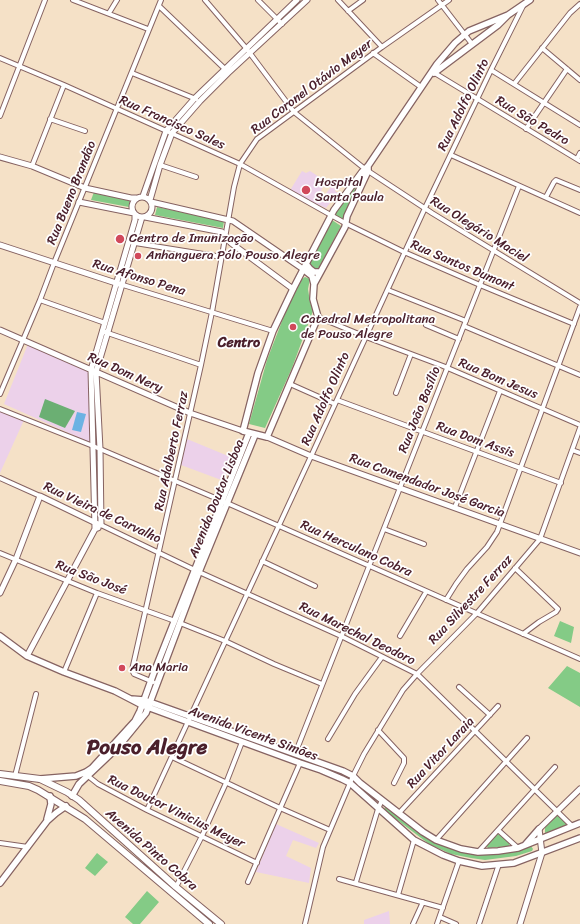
<!DOCTYPE html>
<meta charset="utf-8">
<style>
body{margin:0}
canvas{display:block;background:#f5e1c7}
</style>
<canvas width="580" height="924"></canvas>
<script>
const ctx = document.querySelector('canvas').getContext('2d');
ctx.lineJoin = 'round';
function fill(path, color) {
  ctx.fillStyle = color;
  ctx.fill(path, 'evenodd');
}
function poly(rows) {
  const path = new Path2D();
  for (const r of rows) {
    if (r.length === 3) {
      path.moveTo(r[0] + r[2], r[1]);
      path.arc(r[0], r[1], r[2], 0, 2 * Math.PI);
      continue;
    }
    path.moveTo(r[0], r[1]);
    for (let i = 2; i < r.length; i += 2) path.lineTo(r[i], r[i + 1]);
  }
  return path;
}
function stroke(path, color, width, dash) {
  ctx.strokeStyle = color;
  ctx.lineWidth = width;
  ctx.lineCap = dash ? 'butt' : 'round';
  ctx.setLineDash(dash || []);
  ctx.stroke(path);
}
function label(font, color, halo, rows, align = 'center') {
  ctx.font = font + ' Sriracha,sans-serif';
  ctx.lineWidth = 3.5;
  ctx.setLineDash([]);
  ctx.textBaseline = 'middle';
  ctx.strokeStyle = halo;
  ctx.fillStyle = color;
  for (const [text, x, y, turn = 0] of rows) {
    ctx.save();
    ctx.translate(x, y);
    ctx.rotate((+turn || 0) * Math.PI / 180);
    ctx.textAlign = isNaN(turn) ? turn : align;
    if (halo) ctx.strokeText(text, 0, 0);
    ctx.fillText(text, 0, 0);
    ctx.restore();
  }
}
fill(poly([
 [302,171,306,173,310,171,327,182,321,190,324,196,331,187,336,189,335,191,338,193,326,208,289,192],
 [28,344,90,372,92,441,89,442,4,404],
 [0,412,24,420,0,473],
 [187,439,233,458,224,481,181,465],
 [276,824,319,843,316,848,293,840,286,856,311,868,309,883,256,872],
 [389,911,390,924,364,924,364,920]
]), '#ecd1ea');
fill(poly([
 [352,188,355,188,357,191,343,220,333,214],
 [94,192,130,201,129,207,91,200],
 [157,207,224,221,223,228,155,215],
 [332,220,341,226,318,269,314,270,310,267,309,262],
 [305,277,310,279,308,289,310,302,313,311,292,368,265,428,249,424,267,360,289,303,302,279],
 [560,621,574,627,571,643,554,636],
 [567,666,580,673,580,707,548,688],
 [385,807,432,840,484,854,500,854,531,846,533,849,532,851,516,856,485,860,471,858,451,854,429,844,384,810],
 [557,814,568,825,545,833,545,827],
 [497,833,510,843,509,846,488,848,486,845],
 [97,853,108,862,95,876,85,868],
 [147,891,159,902,140,924,133,924,125,917]
]), '#84cb86');
fill(poly([
 [45,399,75,411,65,428,39,417]
]), '#6baf73');
fill(poly([
 [77,412,86,414,81,432,72,430]
]), '#6cb2e3');
const minor = poly([
 [73,0,148,29],
 [205,0,246,48,294,112,365,169,432,213,580,303],
 [258,0,282,24],
 [338,0,382,47],
 [438,0,472,44],
 [159,6,227,71],
 [348,11,363,0],
 [109,13,117,0],
 [542,48,580,80],
 [373,53,421,87],
 [0,58,64,85,240,164,345,223,404,252,480,285,574,324],
 [491,70,580,125],
 [433,72,580,161],
 [132,73,196,99],
 [514,84,570,13,580,4],
 [0,116,45,0],
 [50,119,85,131],
 [526,129,567,69],
 [451,155,580,213],
 [577,159,580,153],
 [160,165,196,177],
 [32,166,64,85],
 [546,197,554,182,556,180,580,190],
 [129,242,222,257],
 [123,285,273,331],
 [388,290,466,321],
 [40,300,105,323],
 [318,317,366,337,443,366,580,425],
 [426,325,459,339],
 [464,326,580,375],
 [102,331,201,365],
 [290,384,335,404],
 [396,393,411,354],
 [0,394,40,300,54,263,161,0],
 [337,400,561,483],
 [0,409,93,446,227,503,580,659],
 [572,450,580,453],
 [0,478,40,496],
 [455,507,500,391],
 [101,525,199,572,341,636,417,674,572,826],
 [384,529,424,544],
 [0,553,97,593,175,621],
 [262,561,315,586],
 [515,568,558,609,556,612,539,622,523,634],
 [446,600,456,584,467,569,487,547,497,532,580,307],
 [180,623,225,641,274,664,322,684],
 [400,636,426,592],
 [64,672,97,593],
 [153,682,134,674,132,670,201,365,212,312,234,187,240,164,257,139,382,47,449,0],
 [459,687,490,715],
 [378,730,404,758,404,763,394,783],
 [328,739,355,694,382,657],
 [295,754,519,186],
 [172,757,280,808,330,830],
 [15,776,36,694],
 [88,776,98,784,147,810,257,863],
 [147,810,313,452,425,208,491,70,524,4],
 [399,813,498,706],
 [498,830,518,848],
 [436,840,527,738],
 [0,843,28,847],
 [478,852,555,767],
 [339,879,443,908],
 [248,882,300,763],
 [356,882,378,809,382,800],
 [176,887,202,836,226,783,242,742],
 [398,895,414,840],
 [440,917,456,924],
 [305,924,323,847,353,776,364,754,403,690,417,674,477,613,540,539,580,428],
 [413,924,423,902],
 [437,924,459,861],
 [479,924,499,864]
]);
const tertiary = poly([
 [0,157,32,166,85,188,131,198,136,198],
 [143,196,166,131,195,98,297,0],
 [142,207,10],
 [150,200,160,165,172,133,200,101,228,73,307,0],
 [79,202,134,213],
 [151,202,233,221,303,269],
 [145,217,222,232,231,243,293,289],
 [0,245,119,284],
 [0,330,190,413,243,431],
 [267,437,311,456,580,553],
 [101,525,100,449,96,372,142,217],
 [95,529,91,370,135,220,135,215],
 [0,593,16,559,40,496,98,524],
 [27,656,95,529,98,528],
 [520,924,542,853,539,829,580,789]
]);
const secondary = poly([
 [434,73,498,25,508,15,530,0],
 [368,166,368,171,347,216,345,227,314,284,313,299,318,317,267,437,243,431,258,373,273,331,293,289,334,210,362,172,368,166,437,64,455,43,469,31,508,15],
 [306,264,310,269,314,272,320,272],
 [303,269,312,276,314,284],
 [0,636,27,656,64,672,115,691,142,705,300,763,321,770,342,779,350,783,414,840,443,855,459,861,482,866,514,863,580,838],
 [131,699,144,700,343,771,353,776,360,783,423,832,436,840,461,849,478,852,498,851,518,848,580,823],
 [40,779,76,776,86,772,92,768,135,721,140,711,153,675,249,433],
 [72,796,79,784,119,746,146,713,199,572,255,435],
 [47,819,51,804,50,796],
 [525,845,539,829],
 [0,883,47,821,56,813,66,806]
]);
const trunk = poly([
 [0,774,40,779,67,792,79,800,176,887,221,924],
 [0,781,29,786,38,790,85,819,209,924]
]);
stroke(minor, '#866362', 6);
stroke(tertiary, '#866362', 7);
stroke(secondary, '#866362', 8);
stroke(trunk, '#866362', 8);
stroke(minor, '#fff', 4);
stroke(tertiary, '#fff', 5);
stroke(secondary, '#fff', 5.5);
stroke(trunk, '#fff', 6);
for (const [x, y, r, color] of [
 [306,190,5,"#d1495b"],
 [120,239,5,"#d1495b"],
 [138,256,4,"#d1495b"],
 [293,327,4,"#d1495b"],
 [122,668,4,"#d1495b"]
]) {
  const dot = new Path2D();
  dot.arc(x, y, r, 0, 2 * Math.PI);
  ctx.fillStyle = color;
  ctx.fill(dot);
  stroke(dot, '#fff', 1.5);
}
label('13px', '#4a1f2b', '#fff', [
 ["Rua Coronel Otávio Meyer",312,87,-37],
 ["Rua Adolfo Olinto",464,105,-64],
 ["Rua São Pedro",532,121,31],
 ["Rua Francisco Sales",172,123,24],
 ["Rua Bueno Brandão",72,193,-68],
 ["Rua Olegário Maciel",479,230,32],
 ["Rua Santos Dumont",462,266,23],
 ["Rua Afonso Pena",139,278,17],
 ["Rua Dom Nery",125,373,24],
 ["Rua Bom Jesus",498,379,23],
 ["Rua Adolfo Olinto",326,399,-66],
 ["Rua João Basílio",420,410,-68],
 ["Rua Dom Assis",475,440,20],
 ["Rua Adalberto Ferraz",172,451,-78],
 ["Rua Comendador José Garcia",427,486,20],
 ["Avenida Doutor Lisboa",217,499,-68],
 ["Rua Vieira de Carvalho",102,513,25],
 ["Rua Herculano Cobra",356,549,24],
 ["Rua São José",91,578,21],
 ["Rua Silvestre Ferraz",471,600,-47],
 ["Rua Marechal Deodoro",357,634,26],
 ["Avenida Vicente Simões",253,734,20],
 ["Rua Vitor Laraia",441,753,-47],
 ["Rua Doutor Vinicius Meyer",176,812,26],
 ["Avenida Pinto Cobra",151,850,41]
]);
label('13px', '#4a1f2b', '#fff', [
 ["Hospital",315,183],
 ["Santa Paula",315,198],
 ["Centro de Imunização",129,239],
 ["Anhanguera Pólo Pouso Alegre",146,256],
 ["Catedral Metropolitana",301,320],
 ["de Pouso Alegre",301,335],
 ["Ana Maria",130,668]
], 'left');
label('bold 14px', '#4a1f2b', '#fff', [
 ["Centro",239,343]
]);
label('bold 21px', '#4a1f2b', '#fff', [
 ["Pouso Alegre",147,749]
]);
</script>
